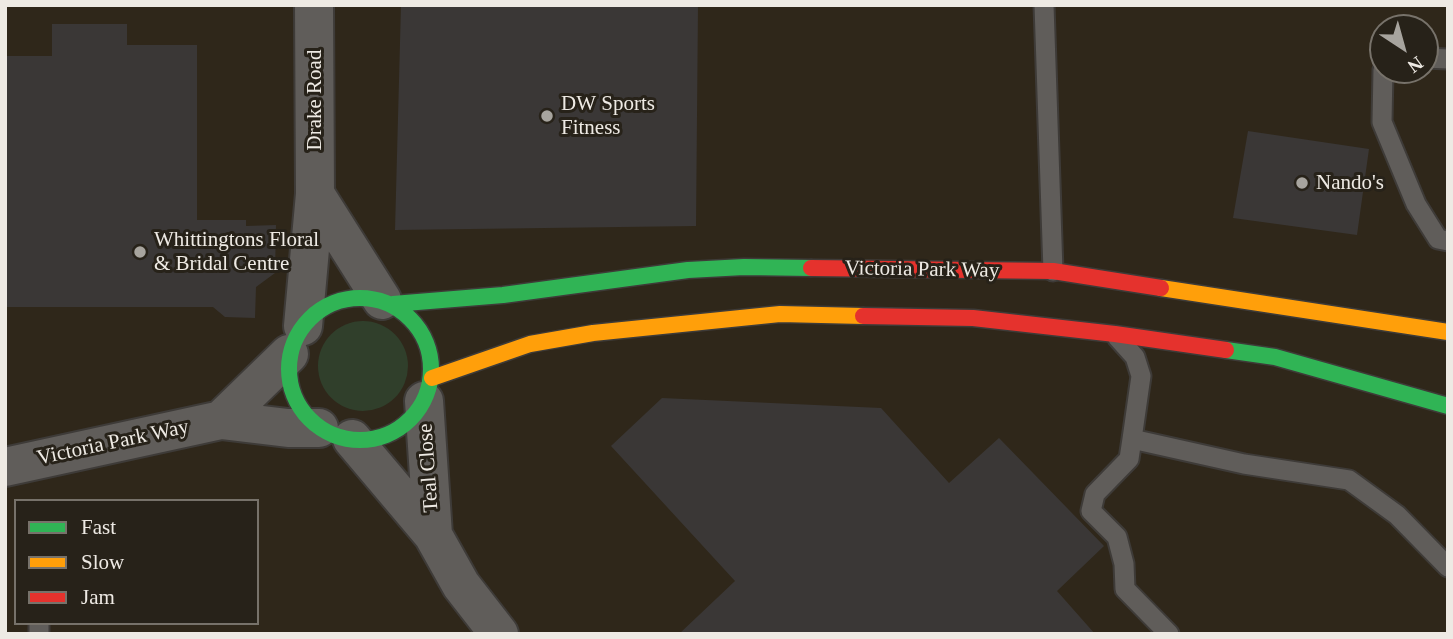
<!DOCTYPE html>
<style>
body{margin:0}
#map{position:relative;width:1453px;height:639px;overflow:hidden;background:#24211c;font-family:"Times New Roman",serif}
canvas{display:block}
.frame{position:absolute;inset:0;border:7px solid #eeeae4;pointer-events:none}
.legend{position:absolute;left:14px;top:499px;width:245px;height:126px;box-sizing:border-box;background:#272219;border:2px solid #77726a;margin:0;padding:9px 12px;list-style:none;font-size:21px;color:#eeeae4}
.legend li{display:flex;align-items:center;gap:14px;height:35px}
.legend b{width:35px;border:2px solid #77726a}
.north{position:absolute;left:1369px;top:14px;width:70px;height:70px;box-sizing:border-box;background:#272219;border:2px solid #77726a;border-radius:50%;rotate:144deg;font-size:19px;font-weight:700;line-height:28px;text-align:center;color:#eeeae4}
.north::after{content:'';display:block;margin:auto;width:24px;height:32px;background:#a7a49e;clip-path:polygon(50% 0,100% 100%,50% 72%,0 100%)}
</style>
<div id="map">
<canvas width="1453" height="639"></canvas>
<div class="frame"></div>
<ul class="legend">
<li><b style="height:9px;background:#30b455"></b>Fast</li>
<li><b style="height:9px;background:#ff9f0a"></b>Slow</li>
<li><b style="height:9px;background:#e5322d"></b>Jam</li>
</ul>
<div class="north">N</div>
</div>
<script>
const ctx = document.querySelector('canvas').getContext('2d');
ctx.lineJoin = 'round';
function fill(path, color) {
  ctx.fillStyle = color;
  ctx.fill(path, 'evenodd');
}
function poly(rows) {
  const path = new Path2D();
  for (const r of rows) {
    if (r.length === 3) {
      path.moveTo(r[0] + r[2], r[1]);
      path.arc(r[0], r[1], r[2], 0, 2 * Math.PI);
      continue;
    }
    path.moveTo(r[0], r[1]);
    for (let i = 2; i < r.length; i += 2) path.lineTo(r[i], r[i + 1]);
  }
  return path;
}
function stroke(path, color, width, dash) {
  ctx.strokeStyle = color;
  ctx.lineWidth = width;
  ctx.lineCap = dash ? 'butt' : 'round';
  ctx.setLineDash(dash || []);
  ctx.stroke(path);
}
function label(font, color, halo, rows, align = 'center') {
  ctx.font = font + ' "Times New Roman",serif';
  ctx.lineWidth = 6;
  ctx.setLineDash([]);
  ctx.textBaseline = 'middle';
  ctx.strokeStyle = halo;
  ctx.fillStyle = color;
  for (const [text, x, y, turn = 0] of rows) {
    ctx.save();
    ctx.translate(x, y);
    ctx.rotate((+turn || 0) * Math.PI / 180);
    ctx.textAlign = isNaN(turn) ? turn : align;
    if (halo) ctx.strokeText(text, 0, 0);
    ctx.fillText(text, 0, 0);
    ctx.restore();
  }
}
fill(poly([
 [5,5,1448,5,1448,634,5,634],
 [1383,28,1425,28,1425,70,1383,70],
 [16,501,257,501,257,623,16,623]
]), '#2f271a');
fill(poly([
 [363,366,45]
]), '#303f2b');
fill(poly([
 [401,5,698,6,696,226,395,230],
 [52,24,127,24,127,45,197,45,197,220,246,220,246,226,276,225,275,273,256,287,255,318,225,317,213,307,5,307,5,56,52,56],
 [1248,131,1369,149,1357,235,1233,218],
 [662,398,881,408,949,483,999,438,1104,546,1057,591,1095,634,679,634,735,581,611,446]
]), '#3a3736');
const lane = poly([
 [1044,5,1053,271],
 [1425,58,1448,59],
 [1383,70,1382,122,1416,204,1438,239,1448,241],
 [1117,337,1135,357,1141,376,1132,439,1129,459,1095,494,1091,511,1117,537,1124,564,1125,589,1169,634],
 [1132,439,1244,464,1349,480,1397,515,1448,567],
 [39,634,39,623]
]);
const street = poly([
 [315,194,382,300],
 [303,326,315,194,314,5],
 [424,401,433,535],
 [221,420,289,354],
 [352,439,433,535,461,585,499,634],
 [5,467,221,420,288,428,319,428]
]);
const fast = poly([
 [360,369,71],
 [393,304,503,295,688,270,744,267,811,268],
 [1226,350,1275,357,1448,406]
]);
const slow = poly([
 [1161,288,1448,332],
 [432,378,530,344,593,333,780,314,863,316]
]);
const jam = poly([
 [811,268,1053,271,1161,288],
 [863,316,973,318,1115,334,1226,350]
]);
stroke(lane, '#3e3b38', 23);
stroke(street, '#3e3b38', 42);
stroke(fast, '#3e3b38', 19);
stroke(slow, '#3e3b38', 19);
stroke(jam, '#3e3b38', 19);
stroke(lane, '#605d5a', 19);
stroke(street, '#605d5a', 38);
stroke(fast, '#30b455', 16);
stroke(slow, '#ff9f0a', 16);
stroke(jam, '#e5322d', 16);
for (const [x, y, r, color] of [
 [547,116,7,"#a7a49e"],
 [1302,183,7,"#a7a49e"],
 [140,252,7,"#a7a49e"]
]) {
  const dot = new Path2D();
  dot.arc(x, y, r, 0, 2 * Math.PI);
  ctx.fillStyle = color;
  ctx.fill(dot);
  stroke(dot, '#272219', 2.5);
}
label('21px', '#eeeae4', '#272219', [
 ["Drake Road",315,100,-90],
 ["Victoria Park Way",922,270,1],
 ["Victoria Park Way",113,443,-12],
 ["Teal Close",429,468,-94]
]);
label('21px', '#eeeae4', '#272219', [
 ["DW Sports",561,104],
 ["Fitness",561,128],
 ["Nando's",1316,183],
 ["Whittingtons Floral",154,240],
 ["& Bridal Centre",154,264]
], 'left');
</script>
